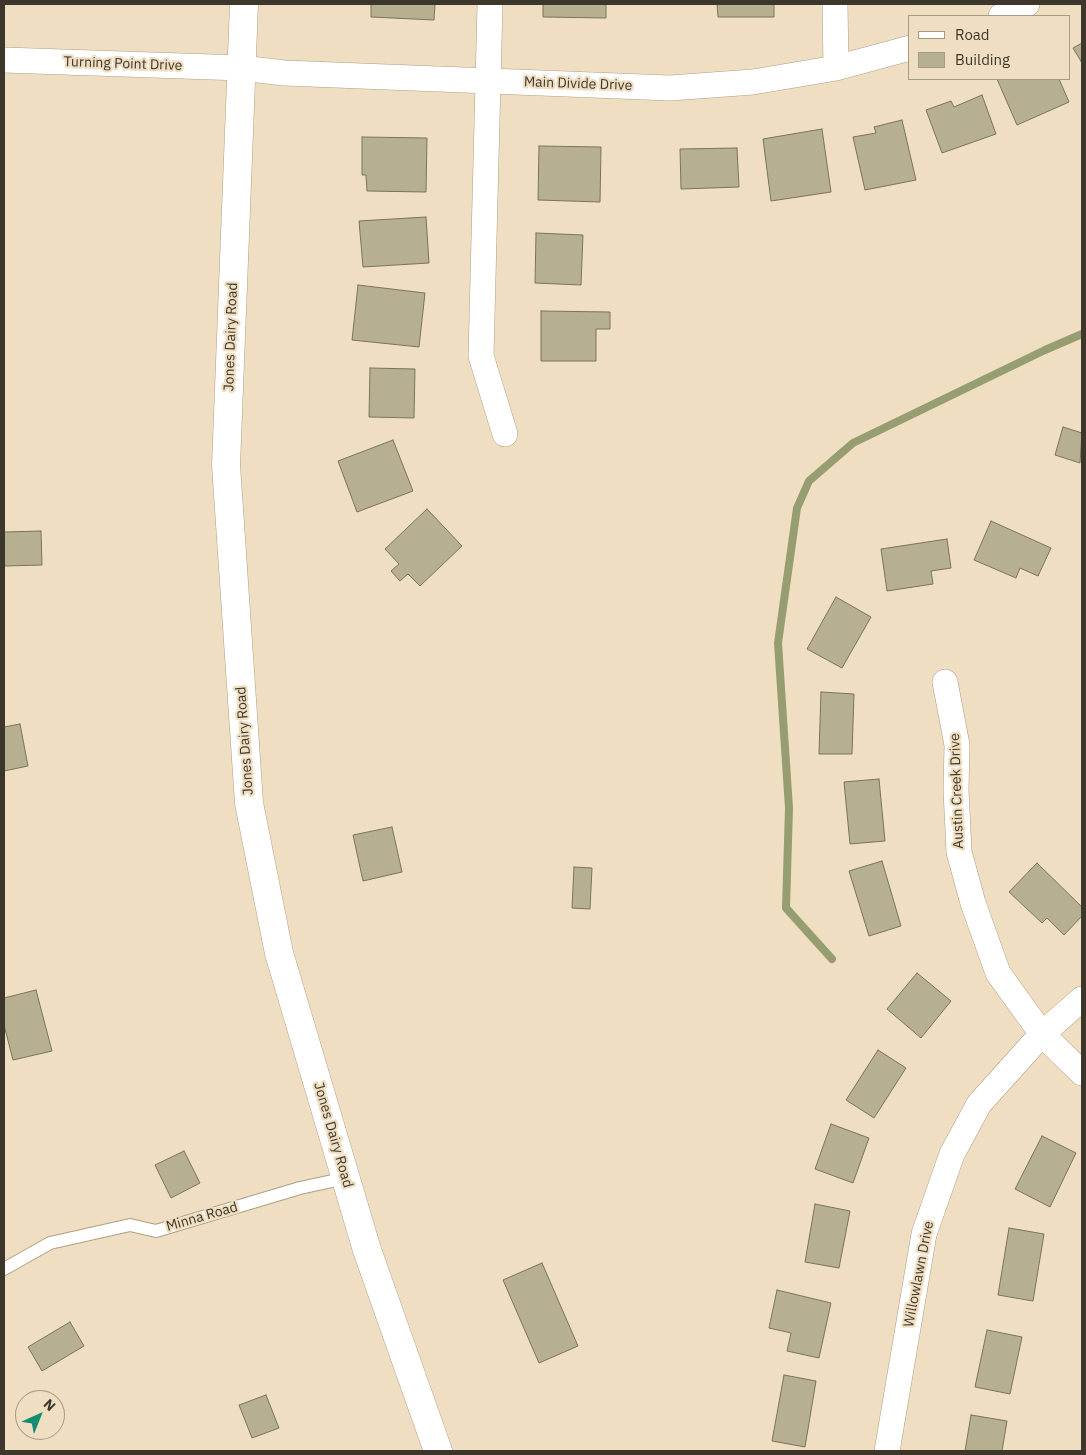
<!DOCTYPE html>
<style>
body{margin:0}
#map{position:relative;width:1086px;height:1455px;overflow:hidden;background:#f0dec2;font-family:"IBM Plex Sans",sans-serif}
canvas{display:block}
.frame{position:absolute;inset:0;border:5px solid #3d372b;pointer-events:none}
.legend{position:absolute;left:908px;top:15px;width:162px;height:65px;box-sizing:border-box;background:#f0dec2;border:1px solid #a89b86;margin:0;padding:6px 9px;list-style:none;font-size:15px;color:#3d372b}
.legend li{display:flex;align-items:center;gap:10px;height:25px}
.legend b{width:25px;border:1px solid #a89b86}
.north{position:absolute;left:15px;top:1390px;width:50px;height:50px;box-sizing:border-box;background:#f0dec2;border:1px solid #a89b86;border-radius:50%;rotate:44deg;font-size:14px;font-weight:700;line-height:20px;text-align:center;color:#3d372b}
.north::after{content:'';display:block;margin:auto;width:18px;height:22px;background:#158d71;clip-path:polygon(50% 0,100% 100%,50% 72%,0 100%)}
</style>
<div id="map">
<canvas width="1086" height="1455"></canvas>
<div class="frame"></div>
<ul class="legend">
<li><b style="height:6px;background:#fff"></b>Road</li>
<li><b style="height:14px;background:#b6b091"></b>Building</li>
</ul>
<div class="north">N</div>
</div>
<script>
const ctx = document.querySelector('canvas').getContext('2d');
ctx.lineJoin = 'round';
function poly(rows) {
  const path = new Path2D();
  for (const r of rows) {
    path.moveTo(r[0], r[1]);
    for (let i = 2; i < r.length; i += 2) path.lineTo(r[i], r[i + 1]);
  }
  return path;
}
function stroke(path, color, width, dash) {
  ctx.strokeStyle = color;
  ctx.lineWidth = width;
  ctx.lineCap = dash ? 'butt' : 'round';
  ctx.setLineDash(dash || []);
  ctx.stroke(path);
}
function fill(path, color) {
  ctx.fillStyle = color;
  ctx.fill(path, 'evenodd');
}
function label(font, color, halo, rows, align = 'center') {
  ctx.font = font + ' "IBM Plex Sans",sans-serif';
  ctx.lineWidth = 4.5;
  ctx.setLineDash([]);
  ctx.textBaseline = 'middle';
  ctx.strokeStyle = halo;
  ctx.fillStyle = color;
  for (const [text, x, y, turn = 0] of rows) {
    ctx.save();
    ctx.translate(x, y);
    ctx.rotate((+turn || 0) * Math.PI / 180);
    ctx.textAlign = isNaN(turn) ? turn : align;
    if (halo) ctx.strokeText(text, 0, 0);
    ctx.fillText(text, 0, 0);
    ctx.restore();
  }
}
stroke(poly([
 [832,959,786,908,789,808,778,643,797,508,809,481,853,443,1045,350,1082,334]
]), '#959d71', 8);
const building = poly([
 [371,4,435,4,434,20,371,17,371,4],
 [543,4,606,4,606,18,543,17,543,4],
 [717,4,774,4,774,17,718,17,717,4],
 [1082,43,1082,63,1073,48,1082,43],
 [997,79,1059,79,1069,102,1017,125,997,79],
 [982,95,996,134,942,153,926,110,951,101,954,107,982,95],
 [902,120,916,180,865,190,853,137,876,133,874,127,902,120],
 [822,129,831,192,771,201,763,139,822,129],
 [362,137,427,138,426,192,367,191,366,175,362,175,362,137],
 [539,146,601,147,600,202,538,200,539,146],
 [737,148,739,187,681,189,680,149,737,148],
 [426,217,429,263,363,267,359,221,426,217],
 [536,233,583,235,581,285,535,283,536,233],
 [358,285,425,293,419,347,352,340,358,285],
 [541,311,610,312,610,329,596,329,596,361,541,361,541,311],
 [370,368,415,369,414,418,369,417,370,368],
 [1063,427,1082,433,1080,463,1055,455,1063,427],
 [393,440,413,491,357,512,338,461,393,440],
 [427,509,462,546,420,586,408,574,400,581,391,571,399,564,385,549,427,509],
 [991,521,1051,548,1038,576,1020,568,1016,578,974,560,991,521],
 [41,531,42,565,4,566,4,532,41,531],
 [947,539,951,568,931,571,933,584,887,591,881,549,947,539],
 [836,597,871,617,842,668,807,649,836,597],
 [821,692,854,694,852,754,819,754,821,692],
 [20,724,28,766,4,771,4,727,20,724],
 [879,779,885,841,850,844,844,782,879,779],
 [392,827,402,872,363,881,353,835,392,827],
 [882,861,901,926,869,936,849,871,882,861],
 [1037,863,1082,907,1082,916,1064,935,1047,918,1042,923,1009,892,1037,863],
 [574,867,592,868,590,909,572,908,574,867],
 [917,973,951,1001,921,1038,887,1009,917,973],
 [36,990,52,1051,13,1060,4,1025,4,998,36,990],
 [878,1050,906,1068,874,1118,846,1100,878,1050],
 [831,1124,869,1138,853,1183,815,1169,831,1124],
 [1042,1136,1076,1153,1050,1207,1015,1189,1042,1136],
 [184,1151,200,1183,171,1198,155,1165,184,1151],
 [815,1204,850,1211,839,1268,805,1262,815,1204],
 [1009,1228,1044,1234,1033,1301,998,1295,1009,1228],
 [542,1263,578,1346,539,1363,503,1280,542,1263],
 [777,1290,831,1303,819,1358,787,1351,791,1333,769,1328,777,1290],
 [70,1322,84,1346,42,1371,28,1347,70,1322],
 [987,1330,1022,1337,1010,1394,975,1387,987,1330],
 [784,1375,816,1381,805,1447,772,1441,784,1375],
 [266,1395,279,1428,252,1438,239,1405,266,1395],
 [971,1415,1007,1421,1002,1451,965,1451,971,1415]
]);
fill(building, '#b6b091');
stroke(building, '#797457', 1);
const lane = poly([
 [4,1269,50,1243,130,1225,156,1231,300,1188,346,1178]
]);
const street = poly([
 [490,4,481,356,505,434],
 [835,4,836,68],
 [1001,16,1027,4],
 [4,60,242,68,284,73,670,88,753,82,836,68,910,48],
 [945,682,957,745,956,790,959,852,973,903,998,973,1042,1034,1082,1073],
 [887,1451,924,1234,952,1154,979,1104,1042,1034,1082,999]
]);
const secondary = poly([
 [244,4,226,465,249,803,279,953,367,1250,438,1451]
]);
stroke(lane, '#b09f84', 14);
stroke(street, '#b09f84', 26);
stroke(secondary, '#b09f84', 29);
stroke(lane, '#fff', 12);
stroke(street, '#fff', 25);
stroke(secondary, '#fff', 28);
label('14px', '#3d372b', '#f0dec2', [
 ["Turning Point Drive",123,64,2],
 ["Main Divide Drive",578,84,2],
 ["Jones Dairy Road",231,337,-88],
 ["Jones Dairy Road",245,741,-94],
 ["Austin Creek Drive",957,791,-92],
 ["Jones Dairy Road",333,1135,74],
 ["Minna Road",202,1217,-16],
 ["Willowlawn Drive",919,1274,-79]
]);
</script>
